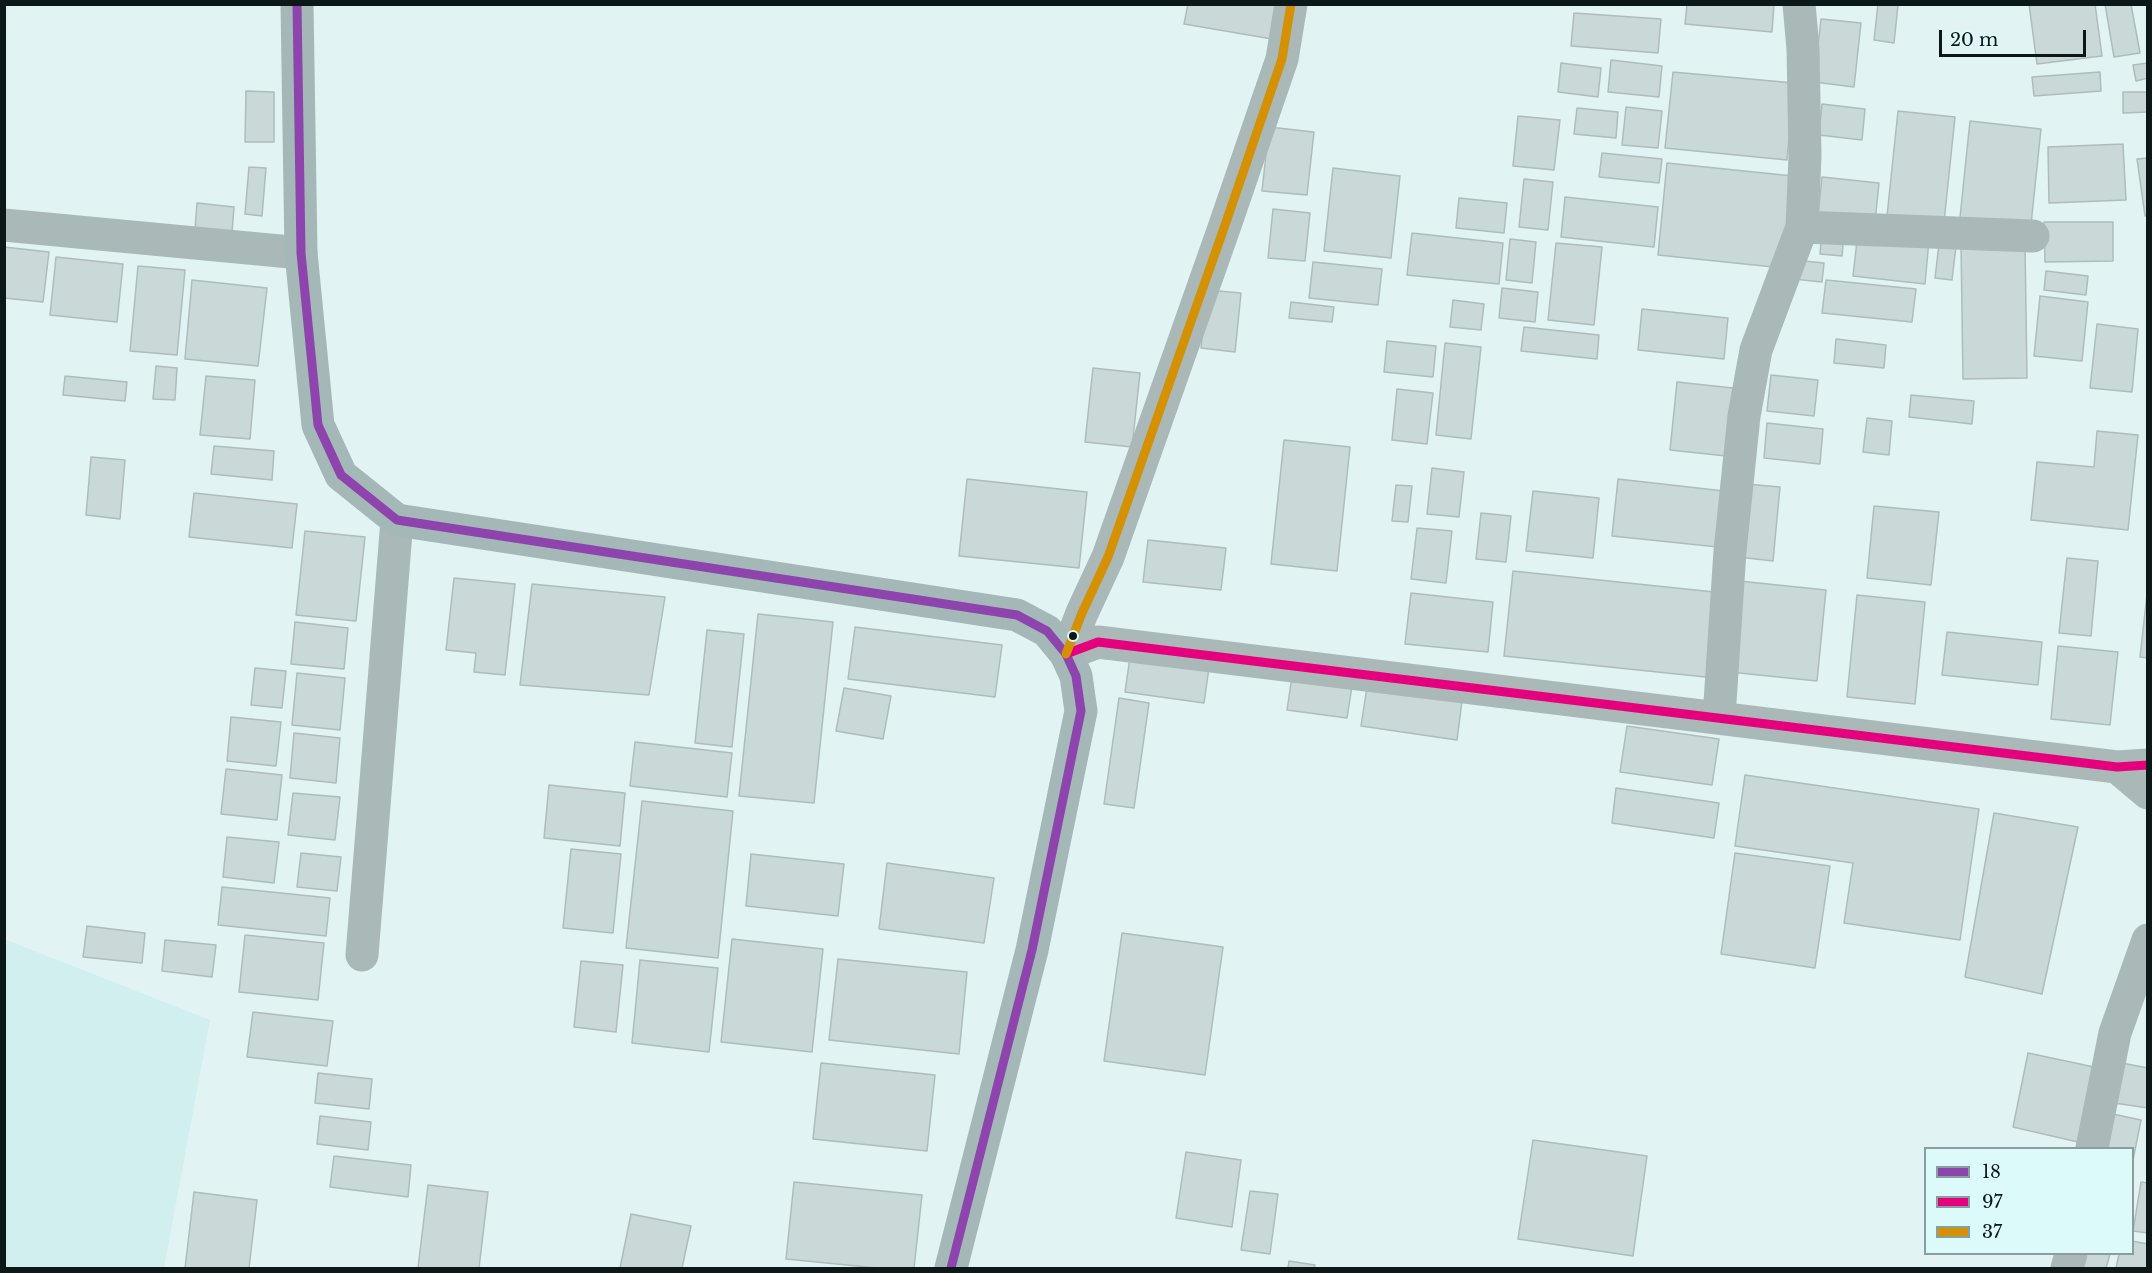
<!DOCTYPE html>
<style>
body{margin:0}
#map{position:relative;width:2152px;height:1273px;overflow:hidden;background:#e2f3f3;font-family:"Libre Baskerville",serif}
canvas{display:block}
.frame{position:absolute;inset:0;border:6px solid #0c1717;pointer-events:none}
.legend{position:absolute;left:1924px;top:1147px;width:210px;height:108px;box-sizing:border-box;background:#dbfaf9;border:2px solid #889f9f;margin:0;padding:8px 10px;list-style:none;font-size:18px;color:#0c1717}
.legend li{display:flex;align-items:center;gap:12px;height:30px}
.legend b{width:30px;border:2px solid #889f9f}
.scale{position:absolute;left:1939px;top:30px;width:147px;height:27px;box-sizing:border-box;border:3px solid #0c1717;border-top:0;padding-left:8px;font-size:18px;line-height:21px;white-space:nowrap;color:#0c1717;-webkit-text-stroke:4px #dbfaf9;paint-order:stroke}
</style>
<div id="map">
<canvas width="2152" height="1273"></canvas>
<div class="frame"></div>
<ul class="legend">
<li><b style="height:8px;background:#8e44ad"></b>18</li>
<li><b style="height:8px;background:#e5007d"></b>97</li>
<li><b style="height:8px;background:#d49103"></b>37</li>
</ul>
<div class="scale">20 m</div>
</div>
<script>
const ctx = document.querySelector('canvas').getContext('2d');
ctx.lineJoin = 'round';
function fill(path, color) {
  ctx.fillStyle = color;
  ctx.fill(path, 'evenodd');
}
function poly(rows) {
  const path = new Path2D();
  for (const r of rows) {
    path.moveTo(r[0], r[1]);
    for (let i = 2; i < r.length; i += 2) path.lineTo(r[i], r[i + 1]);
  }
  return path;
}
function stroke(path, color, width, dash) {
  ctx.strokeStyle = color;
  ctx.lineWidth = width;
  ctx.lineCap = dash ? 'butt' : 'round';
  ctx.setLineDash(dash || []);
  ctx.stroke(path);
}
fill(poly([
 [4,939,210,1020,164,1268,5,1268]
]), '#d1efee');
const building = poly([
 [1188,4,1284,4,1278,40,1184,24,1188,4],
 [1687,4,1774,4,1772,32,1685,24,1687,4],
 [1878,4,1898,5,1894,43,1874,40,1878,4],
 [2029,4,2095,4,2102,56,2037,64,2029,4],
 [2105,4,2131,4,2140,53,2114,57,2105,4],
 [1574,13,1661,19,1658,53,1571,46,1574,13],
 [1821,19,1861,23,1854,87,1814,82,1821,19],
 [1611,60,1662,66,1659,97,1608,92,1611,60],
 [1561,63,1601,68,1598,97,1558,92,1561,63],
 [2148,63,2148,78,2136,81,2133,65,2148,63],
 [1673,72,1794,83,1787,160,1665,148,1673,72],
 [2100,72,2101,91,2034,96,2032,77,2100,72],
 [246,91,274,92,274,142,245,142,246,91],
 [2123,92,2148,92,2148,112,2123,113,2123,92],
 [1822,104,1865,109,1862,140,1819,135,1822,104],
 [1626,107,1662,111,1658,148,1622,145,1626,107],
 [1577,108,1618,112,1616,138,1574,134,1577,108],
 [1898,111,1955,117,1944,222,1887,216,1898,111],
 [1518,116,1560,120,1554,170,1513,166,1518,116],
 [1970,121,2041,129,2030,234,1959,227,1970,121],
 [1269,127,1314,132,1307,195,1262,191,1269,127],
 [2123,144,2126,200,2049,203,2048,147,2123,144],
 [1602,153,1662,159,1659,183,1599,177,1602,153],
 [2148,158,2148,216,2145,216,2137,159,2148,158],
 [1667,163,1793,176,1783,268,1658,255,1667,163],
 [249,167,266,168,262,216,245,214,249,167],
 [1333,168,1400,176,1391,258,1324,251,1333,168],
 [1822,177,1879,183,1875,222,1818,216,1822,177],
 [1524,179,1553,182,1548,230,1519,227,1524,179],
 [1565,197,1658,207,1654,247,1561,237,1565,197],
 [1459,198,1507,203,1504,233,1456,228,1459,198],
 [197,203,234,207,232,233,195,229,197,203],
 [1273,209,1310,213,1305,261,1268,258,1273,209],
 [2044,222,2113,222,2113,261,2045,262,2044,222],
 [1822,231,1844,234,1842,256,1820,254,1822,231],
 [1858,232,1929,240,1925,284,1853,276,1858,232],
 [1412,233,1503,243,1499,284,1407,275,1412,233],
 [1510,239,1536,242,1532,283,1506,280,1510,239],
 [1556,243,1602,247,1594,325,1548,320,1556,243],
 [1939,244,1956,246,1952,280,1935,278,1939,244],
 [1961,244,2025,244,2027,378,1963,379,1961,244],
 [4,247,49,252,43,302,4,298,4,247],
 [56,257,123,264,117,322,50,315,56,257],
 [1794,260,1824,263,1822,282,1793,279,1794,260],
 [1313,262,1382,269,1378,305,1309,298,1313,262],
 [138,266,185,270,177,355,130,351,138,266],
 [2046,271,2088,276,2086,295,2044,290,2046,271],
 [192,280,267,288,258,366,185,359,192,280],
 [1826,280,1916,289,1912,322,1822,313,1826,280],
 [1502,288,1538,292,1535,322,1499,318,1502,288],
 [1207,290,1241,293,1235,352,1201,348,1207,290],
 [2040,296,2088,302,2082,361,2034,356,2040,296],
 [1453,300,1484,304,1481,330,1450,327,1453,300],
 [1291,302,1334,307,1332,322,1289,318,1291,302],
 [1642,309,1728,318,1724,359,1638,350,1642,309],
 [2097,324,2138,329,2132,392,2090,388,2097,324],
 [1524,327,1599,335,1597,359,1521,351,1524,327],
 [1836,339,1886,345,1884,368,1834,363,1836,339],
 [1387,341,1436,346,1433,377,1384,372,1387,341],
 [1445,343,1481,347,1471,439,1436,435,1445,343],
 [156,366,177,368,175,400,153,399,156,366],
 [1093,368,1140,373,1132,447,1085,442,1093,368],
 [1771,375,1818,380,1814,416,1767,411,1771,375],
 [65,376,127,382,125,401,63,395,65,376],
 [206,376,255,380,250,439,200,435,206,376],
 [1677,382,1733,388,1726,456,1670,450,1677,382],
 [1397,389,1433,393,1427,444,1392,440,1397,389],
 [1911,395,1974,401,1972,424,1909,417,1911,395],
 [1867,418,1892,421,1889,455,1863,452,1867,418],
 [1767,423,1823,429,1820,464,1764,458,1767,423],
 [2097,431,2138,435,2128,530,2031,520,2037,462,2094,467,2097,431],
 [1284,440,1350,447,1337,571,1271,564,1284,440],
 [214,446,274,451,272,480,211,474,214,446],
 [91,457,125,460,120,519,86,515,91,457],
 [1432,468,1464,472,1459,517,1427,514,1432,468],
 [967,479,1087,492,1079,568,959,556,967,479],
 [1618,479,1724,491,1718,547,1612,536,1618,479],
 [1746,484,1780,487,1773,561,1738,557,1746,484],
 [1396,485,1412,486,1408,522,1392,521,1396,485],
 [1533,491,1599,498,1593,558,1526,551,1533,491],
 [194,493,297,504,292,548,189,537,194,493],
 [1874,506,1939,512,1931,585,1867,578,1874,506],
 [1481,513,1511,516,1506,562,1476,559,1481,513],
 [1417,528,1452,531,1446,583,1411,579,1417,528],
 [305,531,365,537,356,621,296,615,305,531],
 [1148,540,1226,548,1221,590,1143,582,1148,540],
 [2067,558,2098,561,2091,636,2059,633,2067,558],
 [1513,571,1724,593,1715,678,1504,656,1513,571],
 [454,578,515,584,505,675,474,672,476,653,446,650,454,578],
 [1739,581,1826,590,1817,681,1730,672,1739,581],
 [532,584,665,597,649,695,520,685,532,584],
 [2148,585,2148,658,2140,657,2148,585],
 [1411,593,1493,602,1488,652,1405,644,1411,593],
 [1857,595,1925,602,1915,704,1847,697,1857,595],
 [758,614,833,622,814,803,739,796,758,614],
 [295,622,348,628,344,669,291,664,295,622],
 [855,627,1002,645,995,697,848,679,855,627],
 [707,630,744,634,732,747,695,743,707,630],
 [1947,632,2042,642,2038,685,1942,675,1947,632],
 [2058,646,2118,652,2110,725,2051,719,2058,646],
 [1130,657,1209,668,1204,703,1125,692,1130,657],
 [255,668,286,671,282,708,251,705,255,668],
 [297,673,345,678,340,730,292,725,297,673],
 [1292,676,1352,686,1347,718,1287,710,1292,676],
 [1367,687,1462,701,1457,740,1361,726,1367,687],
 [844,688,891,696,883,739,836,731,844,688],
 [1119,698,1149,703,1134,808,1104,804,1119,698],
 [231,717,281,722,276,766,227,761,231,717],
 [1627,726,1719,739,1712,785,1620,772,1627,726],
 [294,733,340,738,336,783,290,778,294,733],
 [635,742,732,753,727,797,630,786,635,742],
 [226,769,282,775,277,820,221,814,226,769],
 [1745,775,1979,809,1960,940,1844,923,1853,863,1735,846,1745,775],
 [549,785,625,793,620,846,544,838,549,785],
 [1616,788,1719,803,1714,838,1612,823,1616,788],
 [293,793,340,797,335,840,288,835,293,793],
 [642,801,733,811,718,958,626,948,642,801],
 [1994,813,2078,827,2042,994,1965,977,1994,813],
 [227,837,279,842,274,883,223,877,227,837],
 [571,849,621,854,613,933,563,928,571,849],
 [301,853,341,857,337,891,297,887,301,853],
 [1735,853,1830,866,1815,968,1721,954,1735,853],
 [751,854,844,864,838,916,746,906,751,854],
 [887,863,994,878,984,943,879,929,887,863],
 [222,887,330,898,326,936,218,925,222,887],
 [87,926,145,933,142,963,83,957,87,926],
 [1122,933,1223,947,1205,1075,1104,1061,1122,933],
 [245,935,324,943,318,1000,239,992,245,935],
 [732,939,823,949,812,1052,721,1042,732,939],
 [165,940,216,945,212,977,162,971,165,940],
 [838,959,967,972,959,1054,829,1040,838,959],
 [640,960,718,968,709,1052,632,1043,640,960],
 [581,961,623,965,616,1032,574,1027,581,961],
 [253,1012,333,1021,327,1066,247,1057,253,1012],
 [2028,1053,2094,1067,2078,1142,2013,1127,2028,1053],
 [821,1063,935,1075,927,1151,813,1139,821,1063],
 [2122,1063,2148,1068,2148,1108,2114,1103,2122,1063],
 [318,1073,372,1079,369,1109,315,1103,318,1073],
 [2108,1113,2141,1120,2132,1165,2132,1148,2101,1148,2108,1113],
 [320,1116,371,1122,368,1150,317,1144,320,1116],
 [1533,1140,1647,1156,1633,1256,1518,1239,1533,1140],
 [1186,1152,1241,1160,1232,1227,1176,1218,1186,1152],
 [334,1156,411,1165,408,1197,330,1187,334,1156],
 [794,1182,922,1195,914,1268,877,1268,786,1259,794,1182],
 [2141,1182,2148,1183,2148,1233,2133,1231,2141,1182],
 [428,1185,488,1192,479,1268,418,1268,428,1185],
 [1250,1191,1278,1194,1270,1254,1241,1250,1250,1191],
 [194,1192,257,1200,249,1268,185,1268,194,1192],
 [631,1214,691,1226,682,1268,620,1268,631,1214],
 [2132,1241,2148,1244,2148,1268,2116,1268,2119,1254,2132,1254,2132,1241],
 [2076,1254,2110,1254,2106,1268,2073,1268,2076,1254],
 [1289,1261,1315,1265,1314,1268,1288,1268,1289,1261]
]);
fill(building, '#cbd8d8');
stroke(building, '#aebcbb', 1.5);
stroke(poly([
 [4,225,301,253],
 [1802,227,2033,236],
 [1066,654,1098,642,2117,767,2148,765],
 [1066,654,1082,613,1108,557,1224,228,1282,59,1291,4],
 [1719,717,1730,551,1744,416,1756,350,1802,227,1805,156,1803,49,1799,4],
 [2117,767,2148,793],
 [362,955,397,520],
 [2092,1148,2115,1033,2148,940],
 [2067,1268,2071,1254]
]), '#aab8b8', 33);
stroke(poly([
 [297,4,301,253,318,425,341,475,397,520,1017,615,1047,631,1066,654,1076,676,1081,711,1032,950,951,1268]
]), '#a5b8b8', 33);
stroke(poly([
 [297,4,301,253,318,425,341,475,397,520,1017,615,1047,631,1066,654,1076,676,1081,711,1032,950,951,1268]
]), '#8e44ad', 9);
stroke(poly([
 [1066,654,1098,642,2117,767,2148,765]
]), '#e5007d', 9);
stroke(poly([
 [1066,654,1082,613,1108,557,1224,228,1282,59,1291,4]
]), '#d49103', 9);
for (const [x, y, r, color] of [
 [1073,636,5,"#0c1717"]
]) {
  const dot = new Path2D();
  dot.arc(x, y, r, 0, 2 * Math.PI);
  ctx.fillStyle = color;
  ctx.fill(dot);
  stroke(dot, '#dbfaf9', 2);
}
</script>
